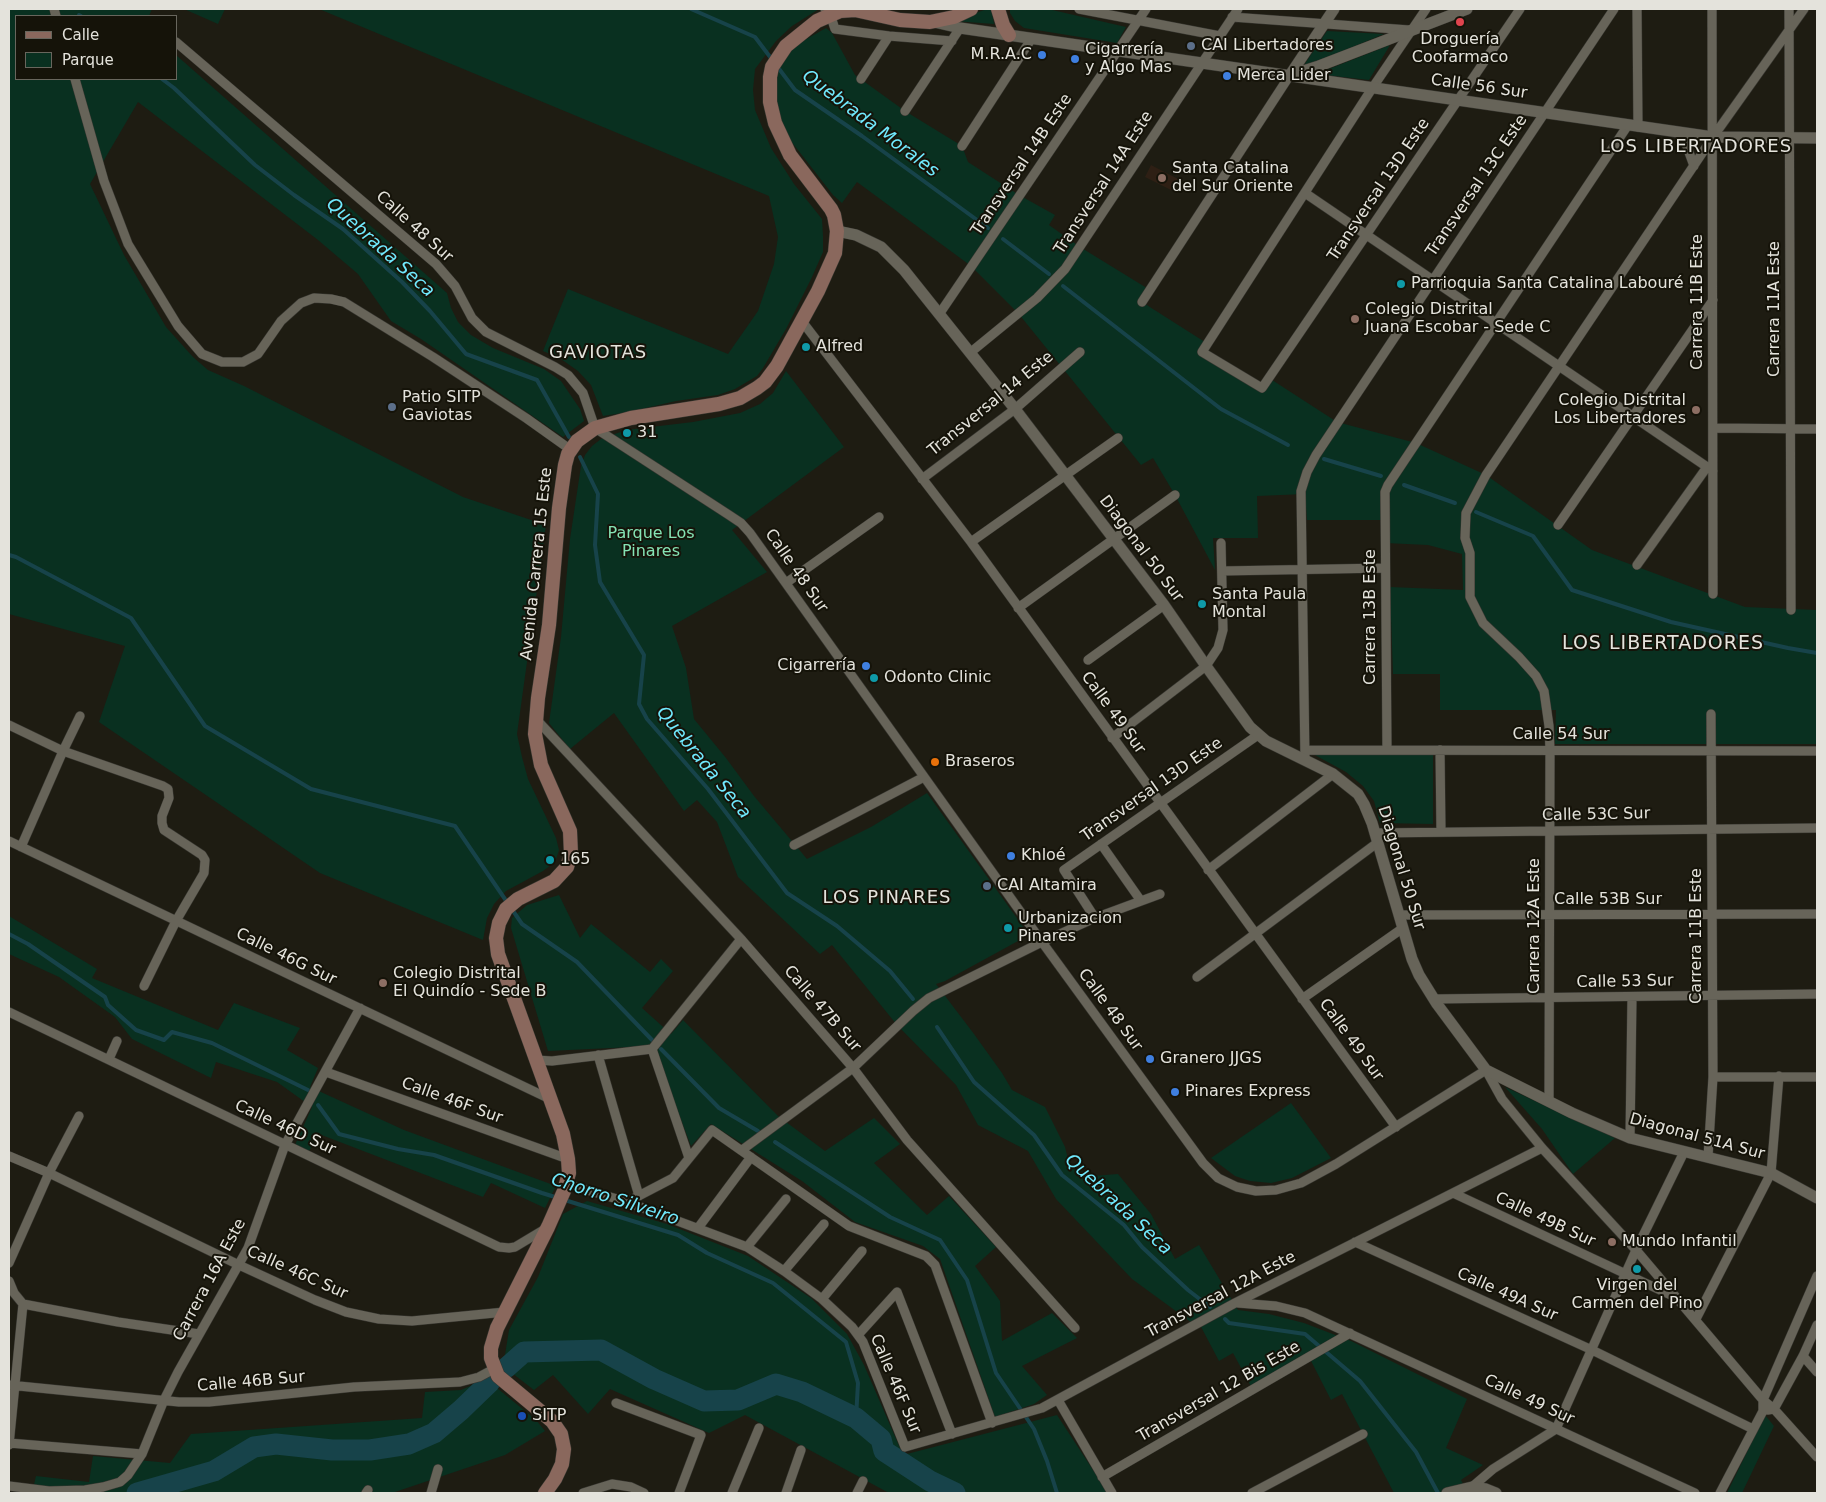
<!DOCTYPE html>
<meta charset="utf-8">
<style>
body{margin:0}
#map{position:relative;width:1826px;height:1502px;overflow:hidden;background:#1e1c12;font-family:"DejaVu Sans",sans-serif}
canvas{display:block}
.frame{position:absolute;inset:0;border:10px solid #e4e3dc;pointer-events:none}
.legend{position:absolute;left:15px;top:15px;width:162px;height:65px;box-sizing:border-box;background:#151309;border:1px solid #68665d;margin:0;padding:6px 9px;list-style:none;font-size:15px;color:#e4e3dc}
.legend li{display:flex;align-items:center;gap:10px;height:25px}
.legend b{width:25px;border:1px solid #68665d}
</style>
<div id="map">
<canvas width="1826" height="1502"></canvas>
<div class="frame"></div>
<ul class="legend">
<li><b style="height:6px;background:#8a685d"></b>Calle</li>
<li><b style="height:14px;background:#093020"></b>Parque</li>
</ul>
</div>
<script>
const ctx = document.querySelector('canvas').getContext('2d');
ctx.lineJoin = 'round';
function fill(path, color) {
  ctx.fillStyle = color;
  ctx.fill(path, 'evenodd');
}
function poly(rows) {
  const path = new Path2D();
  for (const r of rows) {
    path.moveTo(r[0], r[1]);
    for (let i = 2; i < r.length; i += 2) path.lineTo(r[i], r[i + 1]);
  }
  return path;
}
function stroke(path, color, width, dash) {
  ctx.strokeStyle = color;
  ctx.lineWidth = width;
  ctx.lineCap = dash ? 'butt' : 'round';
  ctx.setLineDash(dash || []);
  ctx.stroke(path);
}
function label(font, color, halo, rows, align = 'center') {
  ctx.font = font + ' "DejaVu Sans",sans-serif';
  ctx.lineWidth = 4;
  ctx.setLineDash([]);
  ctx.textBaseline = 'middle';
  ctx.strokeStyle = halo;
  ctx.fillStyle = color;
  for (const [text, x, y, turn = 0] of rows) {
    ctx.save();
    ctx.translate(x, y);
    ctx.rotate((+turn || 0) * Math.PI / 180);
    ctx.textAlign = isNaN(turn) ? turn : align;
    if (halo) ctx.strokeText(text, 0, 0);
    ctx.fillText(text, 0, 0);
    ctx.restore();
  }
}
fill(poly([
 [1151,165,1180,180,1171,190,1145,177]
]), '#2e1f14');
fill(poly([
 [9,9,152,9,149,16,16,16,16,79,176,79,176,55,447,293,451,308,458,322,471,335,493,348,544,369,561,381,580,409,584,421,563,437,421,339,391,321,358,274,318,240,138,102,90,184,124,255,166,327,193,357,208,370,244,386,463,497,546,525,517,734,522,757,528,779,556,838,559,850,555,862,543,871,506,891,494,904,487,918,483,940,320,873,99,722,125,646,9,614],
 [184,9,225,9,218,24],
 [319,9,819,9,792,26,776,41,755,69,753,90,755,110,771,148,794,184,822,219,823,236,823,252,812,277,786,329,763,368,757,376,735,389,718,395,676,401,628,412,603,416,591,385,578,371,561,359,543,351,568,289,728,354,758,311,774,264,778,237,769,196],
 [987,9,991,9,994,24,954,21],
 [1010,9,1048,9,1126,27,1117,43,1024,28,1015,21,1010,13],
 [826,28,832,33,855,75,905,111,962,146,968,162,1019,195,1055,215,1049,225,1080,247,1150,290,1142,302,1208,344,1202,352,1262,388,1269,378,1337,422,1416,443,1486,475,1592,550,1745,607,1817,610,1817,744,1555,744,1556,710,1440,710,1440,674,1393,674,1390,587,1463,590,1462,554,1428,545,1385,543,1385,520,1307,520,1305,494,1257,496,1258,538,1213,538,1215,570,1175,495,1153,458,1141,465,1018,313,971,266,857,182,842,203,833,195,780,127,774,99,774,75,782,59,796,45],
 [1327,31,1384,34,1302,68],
 [1390,45,1369,80,1316,74],
 [786,371,844,447,732,530,767,572,672,626,686,668,694,719,726,758,754,796,807,859,871,827,927,793,1029,935,945,981,936,984,974,1034,1002,1073,1012,1090,1045,1107,1065,1147,1069,1163,1092,1176,1118,1174,1151,1214,1175,1259,1199,1245,1238,1310,1269,1314,1304,1323,1351,1341,1467,1399,1446,1448,1483,1465,1461,1480,1468,1493,1394,1493,1342,1394,1331,1400,1309,1357,1253,1390,1233,1353,1219,1361,1199,1323,1195,1325,1132,1279,1056,1199,1028,1151,978,1125,956,1085,897,1025,832,945,820,954,738,877,717,822,697,800,684,811,614,713,570,749,549,723,561,637,570,539,581,466,585,455,592,446,601,439,626,430,693,422,740,413,760,404,773,393],
 [1313,754,1433,755,1433,824,1380,823,1374,801,1363,786,1346,772],
 [559,895,580,938,591,924,650,972,661,959,673,971,642,1008,671,1034,683,1020,778,1116,825,1151,874,1118,900,1144,874,1163,927,1215,949,1196,996,1247,975,1266,1000,1301,1002,1341,1052,1313,1077,1338,1022,1366,1047,1395,1034,1404,995,1417,940,1259,923,1246,855,1222,802,1181,711,1124,691,1146,653,1046,548,1051,511,928,512,918,527,905],
 [9,916,97,969,92,978,218,1030,234,1003,300,1028,287,1050,318,1068,310,1087,404,1130,556,1186,545,1208,491,1183,483,1197,319,1134,309,1151,295,1145,312,1107,277,1082,216,1062,211,1078,132,1039,115,1017,59,977,9,954],
 [1505,1087,1615,1138,1573,1174,1542,1129],
 [1291,1103,1331,1158,1292,1178,1271,1183,1250,1181,1235,1176,1211,1158],
 [587,1201,667,1224,748,1256,811,1298,847,1334,864,1365,903,1455,1057,1415,1108,1493,889,1493,745,1415,709,1433,610,1389,588,1414,553,1375,534,1390,508,1370,504,1361,509,1330,538,1277,563,1214],
 [486,1379,536,1420,545,1431,505,1455,392,1493,32,1493,36,1476,89,1482,93,1456,170,1463,191,1434,422,1418,425,1392,461,1390],
 [1765,1415,1774,1426,1742,1493,1727,1493]
]), '#093020');
stroke(poly([
 [691,9,755,37,795,90,862,136,988,228],
 [79,15,81,16],
 [162,79,174,88,255,165,294,195,343,229,402,282,430,311,466,354,537,380,569,437],
 [1003,239,1049,274],
 [1063,286,1221,409,1288,445],
 [580,457,598,494,595,545,600,582,644,655,639,704,647,719,708,789,787,893,837,926,890,971,913,999],
 [1324,459,1381,476],
 [1404,485,1455,503],
 [1476,512,1533,536,1572,590,1671,622,1788,648,1817,653],
 [9,555,16,557,131,618,205,726,311,789,455,826,522,924,577,962,653,1041],
 [9,934,28,944,105,997,108,1005,136,1030,164,1040,172,1032,212,1043,308,1090],
 [937,1027,974,1082,1034,1135,1062,1175,1124,1225,1142,1247,1188,1290,1210,1307],
 [661,1049,719,1108,758,1131],
 [318,1105,339,1134,398,1149,434,1155,542,1193,678,1235,707,1253,773,1283,846,1342,858,1383,856,1418],
 [775,1142,890,1217,940,1240,967,1280,996,1373,1034,1429,1047,1461,1057,1493],
 [1225,1319,1229,1323,1305,1334,1360,1381,1416,1452,1438,1493]
]), '#17434a', 4);
stroke(poly([
 [506,1368,524,1352,601,1350,654,1379,704,1401,738,1400,776,1384,802,1392,856,1418,881,1439,884,1451,930,1481,955,1493],
 [137,1493,214,1471,254,1447,276,1444,332,1450,370,1450,409,1444,434,1433,461,1410,490,1382]
]), '#17434a', 21);
const minor = poly([
 [54,9,56,16],
 [825,9,830,14,835,29,889,36,952,41],
 [1079,9,1220,36],
 [1426,9,1373,87,1202,352,1262,388,1520,9],
 [1637,9,1638,127],
 [1712,9,1713,594],
 [1789,9,1791,610],
 [1232,17,1409,30],
 [176,42,436,264,455,286,472,318,486,332,555,367,568,375,583,393,595,428,729,515,741,523,750,533,1042,942,1203,1163,1218,1178,1237,1187,1256,1191,1276,1190,1301,1183,1336,1164,1486,1070,1502,1099,1542,1148,1636,1250,1763,1400,1774,1409,1817,1457],
 [75,79,104,181,128,244,178,326,202,354,222,362,243,362,258,354,281,321,301,303,314,298,331,299,344,302,433,357,526,418,571,450],
 [861,79,889,36],
 [905,111,960,28],
 [1682,133,1694,166],
 [962,146,1032,38],
 [1305,193,1713,471],
 [1142,302,1290,75],
 [940,313,1146,9],
 [801,320,971,542,1396,1127],
 [971,352,1037,298,1065,269,1238,9],
 [1713,428,1817,429],
 [922,479,1015,409,1080,352],
 [1558,525,1713,300],
 [971,542,1118,438],
 [1637,565,1707,467],
 [1222,571,1385,568],
 [786,583,879,517],
 [1018,608,1175,495],
 [1088,660,1164,605],
 [536,719,741,939,853,1068,907,1140,1075,1328],
 [9,725,63,751,163,786,168,789,169,798,162,816,162,823,164,830,202,855,205,860,204,873,176,921,144,986],
 [1112,738,1206,666,1218,648,1223,630,1221,543],
 [1305,750,1817,751],
 [1387,750,1385,492,1388,485,1628,125],
 [1440,750,1441,832],
 [1305,759,1301,491,1307,472,1316,455,1614,9],
 [1375,833,1817,828],
 [9,841,550,1099],
 [1101,844,1141,901],
 [794,845,924,777],
 [21,847,63,751,80,716],
 [1208,870,1333,774],
 [1399,915,1817,914],
 [1095,918,1064,870,1258,735],
 [1197,977,1377,843],
 [1302,999,1403,928],
 [1434,999,1817,994],
 [9,1012,499,1247,509,1248,515,1247,545,1229],
 [652,1049,741,939],
 [652,1049,689,1158],
 [598,1055,639,1196],
 [109,1059,117,1041],
 [536,1060,552,1061,652,1049],
 [326,1072,568,1159],
 [1713,1077,1817,1077],
 [1549,1101,1550,750,1549,726,1544,691,1536,676,1519,657,1483,623,1470,597,1470,553,1465,538,1466,513,1486,475,1713,137,1804,9],
 [1630,1138,1632,997],
 [742,1150,853,1068,913,1011,929,998,1042,942,1095,918,1160,894],
 [9,1156,49,1173,239,1265,315,1300,346,1312,379,1319,412,1321,505,1312],
 [1708,1157,1713,1077,1711,714],
 [567,1184,627,1202,747,1247,784,1271,822,1299,852,1327,863,1342,905,1447,1042,1408,1235,1303,1542,1148],
 [1453,1193,1675,1297],
 [627,1202,673,1178,712,1130,849,1226,926,1256,935,1265,992,1423],
 [698,1228,751,1157],
 [1355,1242,1592,1350,1753,1429],
 [747,1247,786,1199],
 [9,1263,49,1173,79,1116],
 [784,1271,824,1224],
 [9,1281,14,1293,23,1304,9,1445],
 [822,1299,862,1251],
 [1238,1303,1276,1306,1305,1313,1695,1493],
 [23,1304,118,1322,199,1334],
 [1696,1319,1771,1173,1779,1076],
 [858,1335,897,1292,952,1434],
 [1803,1356,1817,1372],
 [9,1385,179,1402,209,1402,354,1387,460,1382,479,1377,494,1369],
 [1058,1400,1112,1493],
 [616,1403,701,1435,679,1493],
 [1768,1410,1774,1409,1803,1356,1817,1325],
 [9,1443,142,1454],
 [1102,1477,1350,1333],
 [9,1486,49,1491,85,1490,103,1487,120,1482,128,1475,142,1454,164,1400,178,1372,248,1248,285,1145,360,1008],
 [1472,1487,1493,1469,1556,1429,1636,1250,1684,1152],
 [366,1493,368,1490],
 [431,1493,438,1469],
 [583,1493,612,1484,631,1487,644,1493],
 [732,1493,759,1428],
 [786,1493,801,1450],
 [857,1493,863,1481],
 [1252,1493,1363,1434],
 [1720,1493,1763,1411,1763,1400,1817,1276]
]);
const tertiary = poly([
 [934,22,960,28,1713,137,1817,138],
 [1294,74,1319,66,1467,9],
 [1290,75,1334,9],
 [837,231,856,235,881,247,904,270,1015,409,1164,605,1206,666,1250,727,1266,741,1333,774,1358,794,1364,804,1372,823,1412,959,1419,975,1437,1004,1486,1070,1572,1113,1630,1138,1771,1173,1817,1198],
 [1447,1493,1472,1487,1486,1489,1496,1493]
]);
const secondary = poly([
 [998,9,1003,25,1009,35],
 [545,1493,555,1479,562,1464,564,1449,561,1434,552,1421,498,1376,491,1358,491,1348,497,1328,548,1227,564,1191,569,1173,568,1159,563,1134,498,954,496,938,499,923,506,909,518,899,554,881,567,867,571,854,570,831,541,765,535,734,538,698,549,625,559,508,565,465,568,454,577,441,595,428,631,418,719,404,740,398,757,388,765,382,777,366,818,291,835,253,837,231,834,215,831,209,790,155,775,123,770,102,770,77,772,67,786,46,817,21,840,11,855,10,900,20,930,22,954,17,971,9]
]);
stroke(minor, '#383731', 10);
stroke(tertiary, '#383731', 12);
stroke(secondary, '#383731', 15);
stroke(minor, '#676459', 9);
stroke(tertiary, '#676459', 11);
stroke(secondary, '#8a685d', 14);
for (const [x, y, r, color] of [
 [1460,22,5,"#e0444e"],
 [1191,46,5,"#5c6f8a"],
 [1042,55,5,"#3f7fe0"],
 [1075,59,5,"#3f7fe0"],
 [1227,76,5,"#3f7fe0"],
 [1162,178,5,"#8d6e63"],
 [1401,284,5,"#0f9aa8"],
 [1355,319,5,"#8d6e63"],
 [806,347,5,"#0f9aa8"],
 [392,407,5,"#5c6f8a"],
 [1696,410,5,"#8d6e63"],
 [627,433,5,"#0f9aa8"],
 [1202,604,5,"#0f9aa8"],
 [866,666,5,"#3f7fe0"],
 [874,678,5,"#0f9aa8"],
 [935,762,5,"#e8710a"],
 [1011,856,5,"#3f7fe0"],
 [550,860,5,"#0f9aa8"],
 [987,886,5,"#5c6f8a"],
 [1008,928,5,"#0f9aa8"],
 [383,983,5,"#8d6e63"],
 [1150,1059,5,"#3f7fe0"],
 [1175,1092,5,"#3f7fe0"],
 [1612,1242,5,"#8d6e63"],
 [1637,1269,5,"#0f9aa8"],
 [522,1416,5,"#1a4fb4"]
]) {
  const dot = new Path2D();
  dot.arc(x, y, r, 0, 2 * Math.PI);
  ctx.fillStyle = color;
  ctx.fill(dot);
  stroke(dot, '#151309', 2);
}
label('16px', '#e4e3dc', '#151309', [
 ["Droguería",1460,40,"center"],
 ["Coofarmaco",1460,58,"center"],
 ["CAI Libertadores",1201,46],
 ["Cigarrería",1085,50],
 ["y Algo Mas",1085,68],
 ["M.R.A.C",1032,55,"right"],
 ["Merca Lider",1237,76],
 ["Santa Catalina",1172,169],
 ["del Sur Oriente",1172,187],
 ["Parrioquia Santa Catalina Labouré",1411,284],
 ["Colegio Distrital",1365,310],
 ["Juana Escobar - Sede C",1365,328],
 ["Alfred",816,347],
 ["Patio SITP",402,398],
 ["Gaviotas",402,416],
 ["Colegio Distrital",1686,401,"right"],
 ["Los Libertadores",1686,419,"right"],
 ["31",637,433],
 ["Santa Paula",1212,595],
 ["Montal",1212,613],
 ["Cigarrería",856,666,"right"],
 ["Odonto Clinic",884,678],
 ["Braseros",945,762],
 ["Khloé",1021,856],
 ["165",560,860],
 ["CAI Altamira",997,886],
 ["Urbanizacion",1018,919],
 ["Pinares",1018,937],
 ["Colegio Distrital",393,974],
 ["El Quindío - Sede B",393,992],
 ["Granero JJGS",1160,1059],
 ["Pinares Express",1185,1092],
 ["Mundo Infantil",1622,1242],
 ["Virgen del",1637,1286,"center"],
 ["Carmen del Pino",1637,1304,"center"],
 ["SITP",532,1416]
], 'left');
label('16px', '#e4e3dc', '#151309', [
 ["Calle 56 Sur",1479,87,8],
 ["Transversal 14B Este",1022,165,-56],
 ["Transversal 14A Este",1104,183,-57],
 ["Transversal 13C Este",1477,186,-56],
 ["Transversal 13D Este",1379,190,-56],
 ["Calle 48 Sur",414,227,42],
 ["Carrera 11B Este",1698,302,-90],
 ["Carrera 11A Este",1775,309,-90],
 ["Transversal 14 Este",991,404,-39],
 ["Diagonal 50 Sur",1141,549,53],
 ["Avenida Carrera 15 Este",537,564,-84],
 ["Calle 48 Sur",796,571,55],
 ["Carrera 13B Este",1371,617,-90],
 ["Calle 49 Sur",1113,713,54],
 ["Calle 54 Sur",1561,735],
 ["Transversal 13D Este",1152,790,-35],
 ["Calle 53C Sur",1596,815,-1],
 ["Diagonal 50 Sur",1401,868,73],
 ["Calle 53B Sur",1608,900],
 ["Carrera 12A Este",1535,926,-90],
 ["Carrera 11B Este",1697,936,-90],
 ["Calle 46G Sur",286,957,26],
 ["Calle 53 Sur",1625,982,-1],
 ["Calle 47B Sur",822,1009,49],
 ["Calle 48 Sur",1110,1010,54],
 ["Calle 49 Sur",1351,1040,54],
 ["Calle 46F Sur",452,1101,20],
 ["Calle 46D Sur",285,1128,25],
 ["Diagonal 51A Sur",1697,1137,15],
 ["Calle 49B Sur",1545,1220,25],
 ["Calle 46C Sur",297,1273,24],
 ["Carrera 16A Este",210,1280,-62],
 ["Transversal 12A Este",1221,1295,-28],
 ["Calle 49A Sur",1507,1295,24],
 ["Calle 46B Sur",251,1382,-5],
 ["Calle 46F Sur",895,1384,67],
 ["Transversal 12 Bis Este",1219,1392,-30],
 ["Calle 49 Sur",1529,1400,25]
]);
label('16px', '#85e3b4', '#151309', [
 ["Parque Los",651,534],
 ["Pinares",651,552]
]);
label('italic 18px', '#70e9fd', '#151309', [
 ["Quebrada Morales",870,124,37],
 ["Quebrada Seca",380,248,42],
 ["Quebrada Seca",703,763,51],
 ["Chorro Silveiro",615,1200,18],
 ["Quebrada Seca",1118,1205,43]
]);
ctx.letterSpacing = '1px';
label('18px', '#e4e3dc', '#151309', [
 ["LOS LIBERTADORES",1696,147],
 ["GAVIOTAS",598,353],
 ["LOS PINARES",887,898]
]);
ctx.letterSpacing = '0px';
ctx.letterSpacing = '1px';
label('19px', '#e4e3dc', '#151309', [
 ["LOS LIBERTADORES",1663,644]
]);
ctx.letterSpacing = '0px';
</script>
